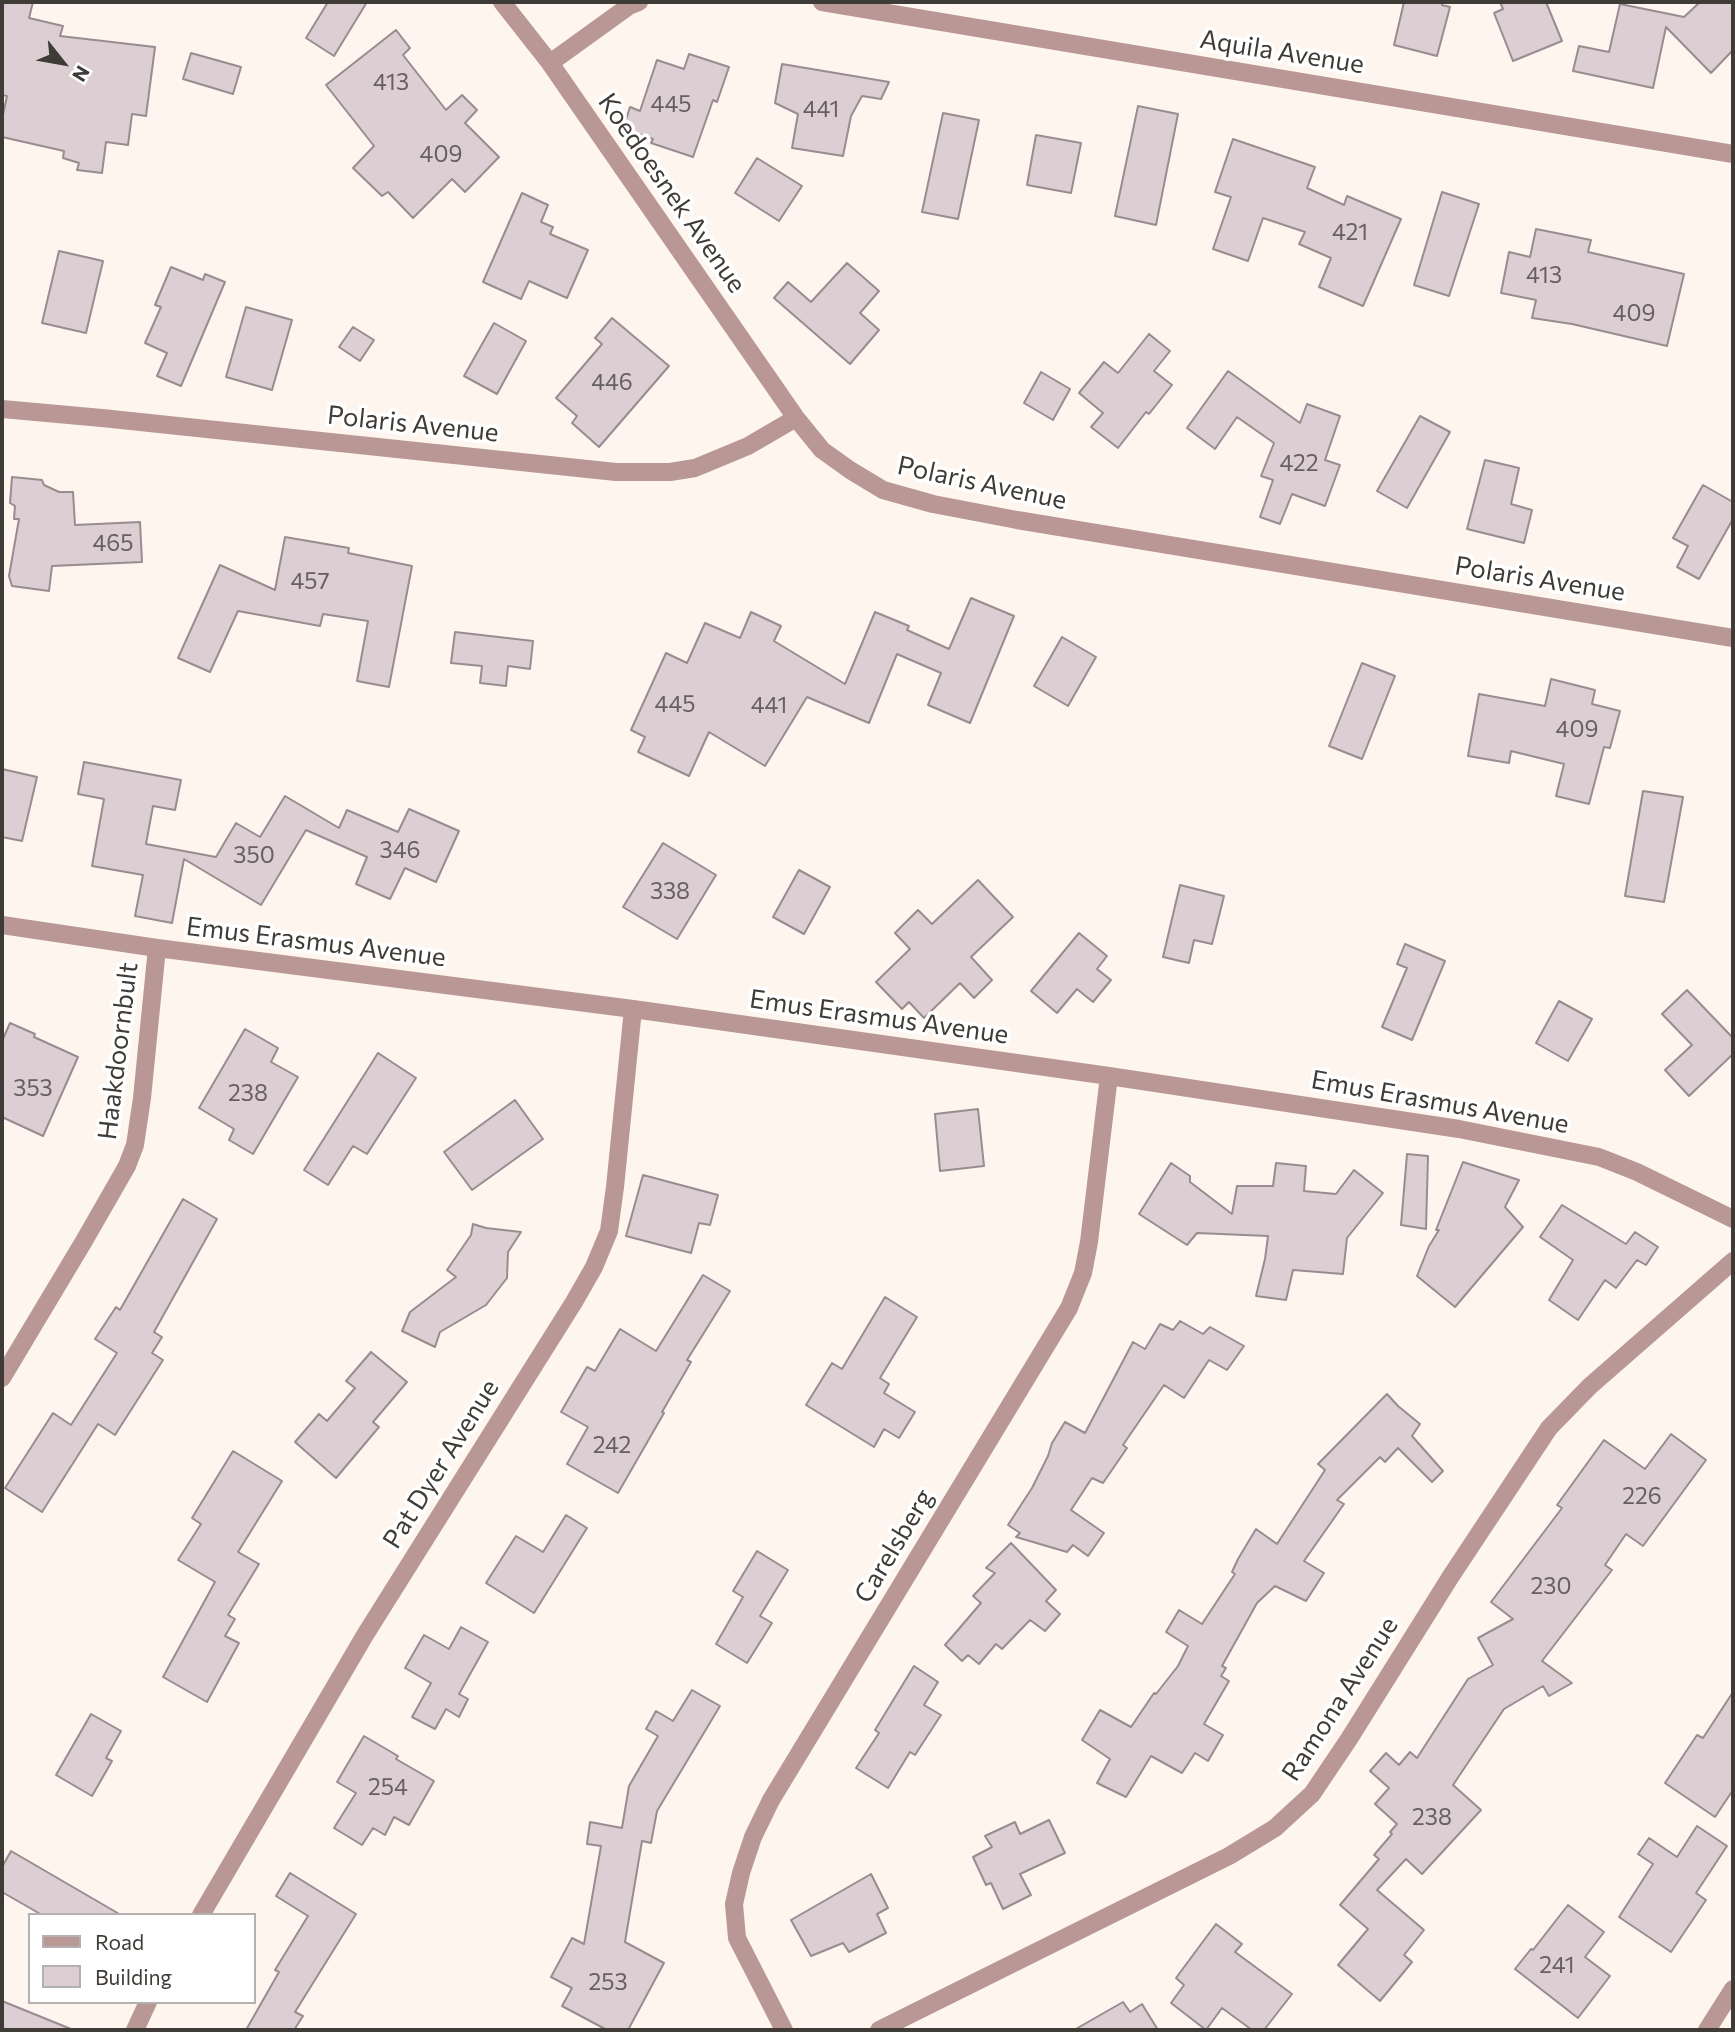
<!DOCTYPE html>
<style>
body{margin:0}
#map{position:relative;width:1735px;height:2032px;overflow:hidden;background:#fef5ee;font-family:Commissioner,sans-serif}
canvas{display:block}
.frame{position:absolute;inset:0;border:4px solid #3f3b37;pointer-events:none}
.legend{position:absolute;left:28px;top:1913px;width:228px;height:91px;box-sizing:border-box;background:#fff;border:2px solid #b2b1af;margin:0;padding:9px 12px;list-style:none;font-size:21px;color:#3f3b37}
.legend li{display:flex;align-items:center;gap:14px;height:35px}
.legend b{width:35px;border:2px solid #b2b1af}
.north{position:absolute;left:28px;top:28px;width:70px;height:70px;-webkit-text-stroke:5px #fff;paint-order:stroke;rotate:121deg;font-size:19px;font-weight:700;line-height:28px;text-align:center;color:#3f3b37}
.north::after{content:'';display:block;margin:auto;width:24px;height:32px;background:#3f3b37;clip-path:polygon(50% 0,100% 100%,50% 72%,0 100%)}
</style>
<div id="map">
<canvas width="1735" height="2032"></canvas>
<div class="frame"></div>
<ul class="legend">
<li><b style="height:9px;background:#b89794"></b>Road</li>
<li><b style="height:19px;background:#dcced3"></b>Building</li>
</ul>
<div class="north">N</div>
</div>
<script>
const ctx = document.querySelector('canvas').getContext('2d');
ctx.lineJoin = 'round';
function fill(path, color) {
  ctx.fillStyle = color;
  ctx.fill(path, 'evenodd');
}
function poly(rows) {
  const path = new Path2D();
  for (const r of rows) {
    path.moveTo(r[0], r[1]);
    for (let i = 2; i < r.length; i += 2) path.lineTo(r[i], r[i + 1]);
  }
  return path;
}
function stroke(path, color, width, dash) {
  ctx.strokeStyle = color;
  ctx.lineWidth = width;
  ctx.lineCap = dash ? 'butt' : 'round';
  ctx.setLineDash(dash || []);
  ctx.stroke(path);
}
function label(font, color, halo, rows, align = 'center') {
  ctx.font = font + ' Commissioner,sans-serif';
  ctx.lineWidth = 7;
  ctx.setLineDash([]);
  ctx.textBaseline = 'middle';
  ctx.strokeStyle = halo;
  ctx.fillStyle = color;
  for (const [text, x, y, turn = 0] of rows) {
    ctx.save();
    ctx.translate(x, y);
    ctx.rotate((+turn || 0) * Math.PI / 180);
    ctx.textAlign = isNaN(turn) ? turn : align;
    if (halo) ctx.strokeText(text, 0, 0);
    ctx.fillText(text, 0, 0);
    ctx.restore();
  }
}
const building = poly([
 [2,2,33,2,29,18,63,26,60,36,155,47,146,116,132,114,128,145,106,142,102,173,77,170,79,163,63,158,64,151,2,137,2,119,7,96,2,95,2,2],
 [328,2,367,2,334,56,306,38,328,2],
 [1404,2,1443,2,1442,5,1450,7,1437,56,1394,45,1404,2],
 [1500,2,1546,2,1562,41,1513,61,1494,13,1503,9,1500,2],
 [1700,2,1733,2,1733,50,1711,73,1666,27,1653,88,1573,71,1579,46,1609,52,1620,4,1684,17,1700,2],
 [396,30,410,48,403,55,446,110,462,95,477,110,465,123,499,157,465,192,452,179,413,218,388,192,382,196,353,168,374,146,326,85,396,30],
 [191,53,241,67,233,94,183,79,191,53],
 [689,54,729,67,717,102,713,100,693,157,651,143,653,139,623,129,630,107,640,111,657,60,684,69,689,54],
 [782,64,889,82,881,99,862,96,851,116,843,156,792,148,798,114,775,103,782,64],
 [1138,106,1178,114,1156,225,1115,216,1138,106],
 [943,113,979,120,958,219,922,212,943,113],
 [1036,135,1081,143,1071,193,1027,185,1036,135],
 [1233,139,1315,167,1307,188,1344,205,1347,196,1401,219,1363,306,1319,287,1331,258,1299,244,1305,232,1263,218,1248,261,1213,249,1231,197,1215,192,1233,139],
 [757,158,802,186,779,221,735,193,757,158],
 [1442,192,1479,204,1449,296,1414,285,1442,192],
 [522,193,548,205,541,222,553,227,550,234,588,250,567,298,529,281,521,299,483,282,522,193],
 [1536,229,1591,240,1588,252,1684,274,1667,346,1572,324,1532,318,1536,300,1501,293,1509,252,1530,257,1536,229],
 [59,251,103,261,86,333,42,323,59,251],
 [847,263,879,291,860,313,879,330,850,364,774,298,788,282,811,302,847,263],
 [171,267,203,280,205,274,225,282,181,386,157,376,167,353,145,343,161,307,155,305,171,267],
 [246,307,292,320,272,390,226,377,246,307],
 [612,318,669,366,599,447,572,423,577,416,556,398,602,344,595,338,612,318],
 [494,323,526,341,497,394,464,376,494,323],
 [353,327,374,340,360,361,339,347,353,327],
 [1149,334,1170,351,1154,371,1172,385,1149,414,1146,412,1118,448,1091,427,1103,413,1079,393,1104,362,1118,373,1149,334],
 [1228,371,1300,423,1307,404,1340,416,1325,460,1340,465,1325,506,1292,494,1280,524,1260,517,1273,480,1261,476,1274,443,1237,417,1215,449,1187,428,1228,371],
 [1041,372,1070,389,1053,420,1024,403,1041,372],
 [1420,416,1450,432,1407,508,1377,491,1420,416],
 [1485,460,1519,468,1511,504,1532,510,1524,543,1467,529,1485,460],
 [12,477,42,480,44,485,59,492,73,492,75,525,140,522,142,562,52,566,49,591,12,586,9,576,19,519,14,519,15,506,10,503,12,477],
 [1703,485,1733,502,1733,519,1699,579,1677,567,1688,546,1673,538,1703,485],
 [285,537,349,548,348,553,412,566,389,687,357,681,368,621,323,614,320,626,238,611,210,672,178,658,220,565,275,590,285,537],
 [971,598,1014,616,970,723,928,705,941,673,897,654,869,723,807,697,765,766,709,732,689,776,638,752,645,737,631,730,666,653,687,663,705,623,740,638,751,612,781,626,774,641,845,684,875,612,909,626,907,630,949,649,971,598],
 [455,632,533,641,530,669,508,666,506,686,480,683,482,666,451,663,455,632],
 [1062,637,1096,657,1068,706,1034,686,1062,637],
 [1362,663,1395,676,1362,759,1329,746,1362,663],
 [1551,679,1595,690,1592,704,1620,711,1610,748,1604,747,1589,804,1556,796,1564,764,1511,751,1509,763,1468,756,1479,694,1545,706,1551,679],
 [84,762,181,780,175,810,153,806,146,844,216,857,236,823,260,837,285,796,339,828,347,810,398,832,409,809,459,831,436,882,405,868,390,899,356,884,367,857,306,830,261,905,184,859,172,923,135,916,143,875,92,866,104,799,78,794,84,762],
 [2,769,37,777,22,841,2,837,2,769],
 [1643,791,1683,797,1664,902,1625,896,1643,791],
 [663,843,716,875,677,939,623,907,663,843],
 [799,870,830,887,804,934,773,917,799,870],
 [978,880,1013,917,971,957,992,980,974,998,960,983,924,1018,909,1002,902,1009,876,982,910,949,895,933,918,910,932,924,978,880],
 [1180,885,1224,896,1212,944,1194,940,1189,963,1163,957,1180,885],
 [1079,933,1107,956,1097,969,1111,980,1093,1002,1077,989,1057,1013,1031,991,1079,933],
 [1405,944,1445,961,1412,1040,1382,1027,1407,968,1397,964,1405,944],
 [1687,990,1733,1038,1733,1054,1689,1096,1665,1070,1692,1045,1662,1014,1687,990],
 [1559,1001,1592,1019,1568,1061,1536,1043,1559,1001],
 [10,1023,35,1034,34,1037,78,1057,43,1136,2,1117,2,1041,10,1023],
 [245,1029,278,1048,271,1062,298,1077,253,1154,229,1140,234,1129,199,1108,245,1029],
 [378,1053,416,1078,367,1154,353,1146,328,1185,304,1170,378,1053],
 [515,1100,543,1139,472,1190,444,1152,515,1100],
 [978,1109,984,1166,940,1171,935,1114,978,1109],
 [1407,1154,1428,1156,1426,1229,1401,1225,1407,1154],
 [1463,1162,1519,1180,1505,1207,1523,1227,1455,1307,1417,1276,1429,1246,1439,1230,1436,1230,1463,1162],
 [1171,1163,1190,1176,1190,1182,1232,1214,1237,1186,1273,1186,1276,1163,1306,1166,1304,1191,1336,1194,1354,1170,1383,1193,1347,1238,1343,1274,1293,1270,1286,1300,1256,1296,1265,1259,1268,1236,1197,1233,1187,1245,1139,1214,1171,1163],
 [643,1175,718,1195,710,1225,699,1223,691,1253,626,1236,643,1175],
 [183,1199,217,1219,154,1332,162,1337,152,1353,163,1360,115,1435,98,1424,42,1512,5,1488,53,1413,71,1425,117,1353,95,1339,116,1307,120,1310,183,1199],
 [1562,1205,1626,1244,1635,1232,1658,1247,1646,1265,1637,1260,1616,1288,1605,1280,1578,1320,1549,1300,1573,1260,1540,1237,1562,1205],
 [473,1224,486,1228,521,1232,508,1252,507,1278,486,1305,440,1332,435,1347,402,1331,410,1312,456,1277,447,1270,471,1235,473,1224],
 [703,1275,730,1291,687,1360,691,1362,662,1412,664,1413,618,1493,567,1464,588,1427,561,1412,587,1367,595,1371,620,1329,656,1351,703,1275],
 [885,1297,917,1317,880,1378,889,1384,884,1393,915,1412,899,1438,884,1429,874,1447,806,1405,832,1363,842,1369,885,1297],
 [1180,1321,1203,1334,1210,1327,1244,1346,1227,1370,1209,1360,1184,1398,1164,1385,1123,1445,1127,1448,1103,1483,1092,1478,1071,1510,1104,1533,1088,1556,1073,1545,1067,1552,1016,1537,1020,1533,1008,1525,1032,1488,1048,1456,1052,1443,1065,1422,1085,1433,1133,1342,1145,1349,1160,1324,1173,1330,1180,1321],
 [371,1352,407,1382,373,1422,379,1427,336,1478,295,1442,319,1414,327,1421,355,1388,346,1381,371,1352],
 [1387,1394,1398,1406,1420,1424,1412,1436,1443,1471,1432,1482,1398,1448,1385,1462,1380,1457,1337,1500,1344,1504,1304,1561,1324,1573,1306,1601,1275,1586,1257,1603,1222,1666,1226,1668,1221,1676,1229,1681,1204,1724,1223,1735,1208,1761,1195,1753,1182,1773,1151,1756,1126,1797,1097,1783,1110,1759,1082,1740,1100,1710,1131,1727,1154,1693,1156,1694,1178,1666,1188,1646,1166,1632,1179,1610,1202,1624,1235,1574,1232,1572,1238,1559,1256,1529,1277,1544,1325,1470,1318,1464,1387,1394],
 [1671,1434,1706,1460,1643,1546,1626,1534,1605,1565,1612,1570,1542,1661,1572,1683,1549,1696,1543,1686,1504,1709,1453,1785,1481,1810,1422,1874,1406,1859,1377,1890,1424,1930,1404,1955,1412,1962,1380,2001,1338,1965,1368,1929,1340,1905,1379,1859,1374,1855,1392,1834,1390,1832,1397,1824,1375,1804,1389,1788,1370,1771,1386,1753,1399,1765,1410,1752,1417,1758,1468,1679,1493,1665,1478,1638,1513,1619,1491,1602,1562,1508,1557,1505,1604,1440,1645,1469,1671,1434],
 [233,1451,282,1481,238,1552,259,1564,228,1615,235,1619,225,1636,239,1643,207,1702,163,1677,215,1582,178,1560,201,1524,192,1518,233,1451],
 [566,1515,587,1528,534,1613,486,1583,516,1536,543,1552,566,1515],
 [1011,1543,1056,1590,1046,1601,1060,1614,1045,1631,1030,1620,1002,1649,996,1644,979,1664,968,1655,962,1661,945,1645,981,1603,973,1596,995,1573,986,1568,1011,1543],
 [757,1551,788,1570,760,1616,772,1623,747,1663,716,1644,743,1597,733,1591,757,1551],
 [461,1627,488,1642,459,1694,468,1699,459,1717,446,1709,435,1729,412,1717,431,1683,405,1668,424,1635,449,1649,461,1627],
 [914,1666,938,1682,924,1705,941,1715,915,1755,910,1752,888,1788,856,1768,879,1733,875,1730,914,1666],
 [692,1690,720,1706,657,1811,651,1843,642,1841,625,1942,664,1963,628,2030,607,2030,562,2006,572,1988,551,1977,572,1938,584,1944,601,1846,587,1844,590,1822,622,1828,629,1786,658,1736,646,1729,656,1711,673,1721,692,1690],
 [1733,1692,1733,1790,1715,1817,1665,1783,1697,1735,1703,1738,1733,1692],
 [91,1714,121,1731,106,1758,112,1761,92,1796,56,1775,91,1714],
 [364,1736,398,1756,396,1759,434,1781,409,1825,394,1817,385,1835,373,1828,362,1845,334,1828,356,1793,337,1782,364,1736],
 [1049,1820,1065,1853,1020,1874,1031,1895,1003,1909,991,1883,986,1885,973,1857,992,1847,985,1836,1015,1822,1020,1834,1049,1820],
 [1697,1826,1727,1846,1696,1893,1706,1900,1671,1952,1619,1917,1653,1864,1638,1854,1649,1838,1677,1857,1697,1826],
 [11,1851,121,1915,42,1915,2,1892,2,1867,11,1851],
 [290,1873,356,1914,295,2012,303,2016,294,2030,246,2030,279,1972,275,1970,308,1916,276,1896,290,1873],
 [871,1874,888,1908,877,1914,886,1933,849,1952,843,1943,811,1956,791,1920,871,1874],
 [1568,1905,1604,1932,1585,1957,1610,1976,1578,2018,1515,1969,1531,1949,1533,1950,1568,1905],
 [1216,1924,1242,1944,1235,1952,1292,1994,1264,2030,1252,2030,1222,2008,1206,2030,1171,2003,1184,1985,1176,1978,1216,1924],
 [2,2001,71,2029,71,2030,2,2030,2,2001],
 [1123,2002,1130,2012,1142,2004,1158,2030,1074,2030,1123,2002]
]);
fill(building, '#dcced3');
stroke(building, '#998c91', 2);
stroke(poly([
 [502,2,550,63,796,418,822,450,850,470,883,490,933,504,1017,520,1733,638],
 [822,2,1733,154],
 [550,63,629,6,639,2],
 [2,409,102,418,616,472,670,472,695,468,748,446,796,418],
 [2,925,157,948,633,1009,1109,1076,1459,1129,1599,1157,1637,1172,1733,1219],
 [2,1378,84,1241,127,1166,135,1145,142,1098,157,948],
 [201,1915,365,1635,574,1302,594,1267,609,1231,615,1187,633,1009],
 [135,2030,148,2002],
 [784,2030,737,1938,734,1904,741,1873,753,1837,771,1800,1069,1308,1083,1273,1089,1242,1109,1076],
 [879,2030,1229,1856,1275,1828,1312,1794,1349,1739,1451,1576,1549,1428,1590,1386,1733,1261],
 [1707,2030,1733,1989]
]), '#b89794', 18);
label('23px', '#66605e', null, [
 ["413",391,82],
 ["445",671,104],
 ["441",821,109],
 ["409",441,154],
 ["421",1350,232],
 ["413",1544,275],
 ["409",1634,313],
 ["446",612,382],
 ["422",1299,463],
 ["465",113,543],
 ["457",310,581],
 ["445",675,704],
 ["441",769,705],
 ["409",1577,729],
 ["346",400,850],
 ["350",254,855],
 ["338",670,891],
 ["353",33,1088],
 ["238",248,1093],
 ["242",612,1445],
 ["226",1642,1496],
 ["230",1551,1586],
 ["254",388,1787],
 ["238",1432,1817],
 ["241",1557,1965],
 ["253",608,1982]
]);
label('26px', '#3f3b37', '#fff', [
 ["Aquila Avenue",1282,52,9],
 ["Koedoesnek Avenue",672,193,55],
 ["Polaris Avenue",413,424,6],
 ["Polaris Avenue",982,483,12],
 ["Polaris Avenue",1540,579,9],
 ["Emus Erasmus Avenue",316,942,7],
 ["Emus Erasmus Avenue",879,1017,8],
 ["Haakdoornbult",118,1051,-83],
 ["Emus Erasmus Avenue",1440,1102,10],
 ["Pat Dyer Avenue",441,1464,-58],
 ["Carelsberg",894,1546,-59],
 ["Ramona Avenue",1340,1699,-57]
]);
</script>
